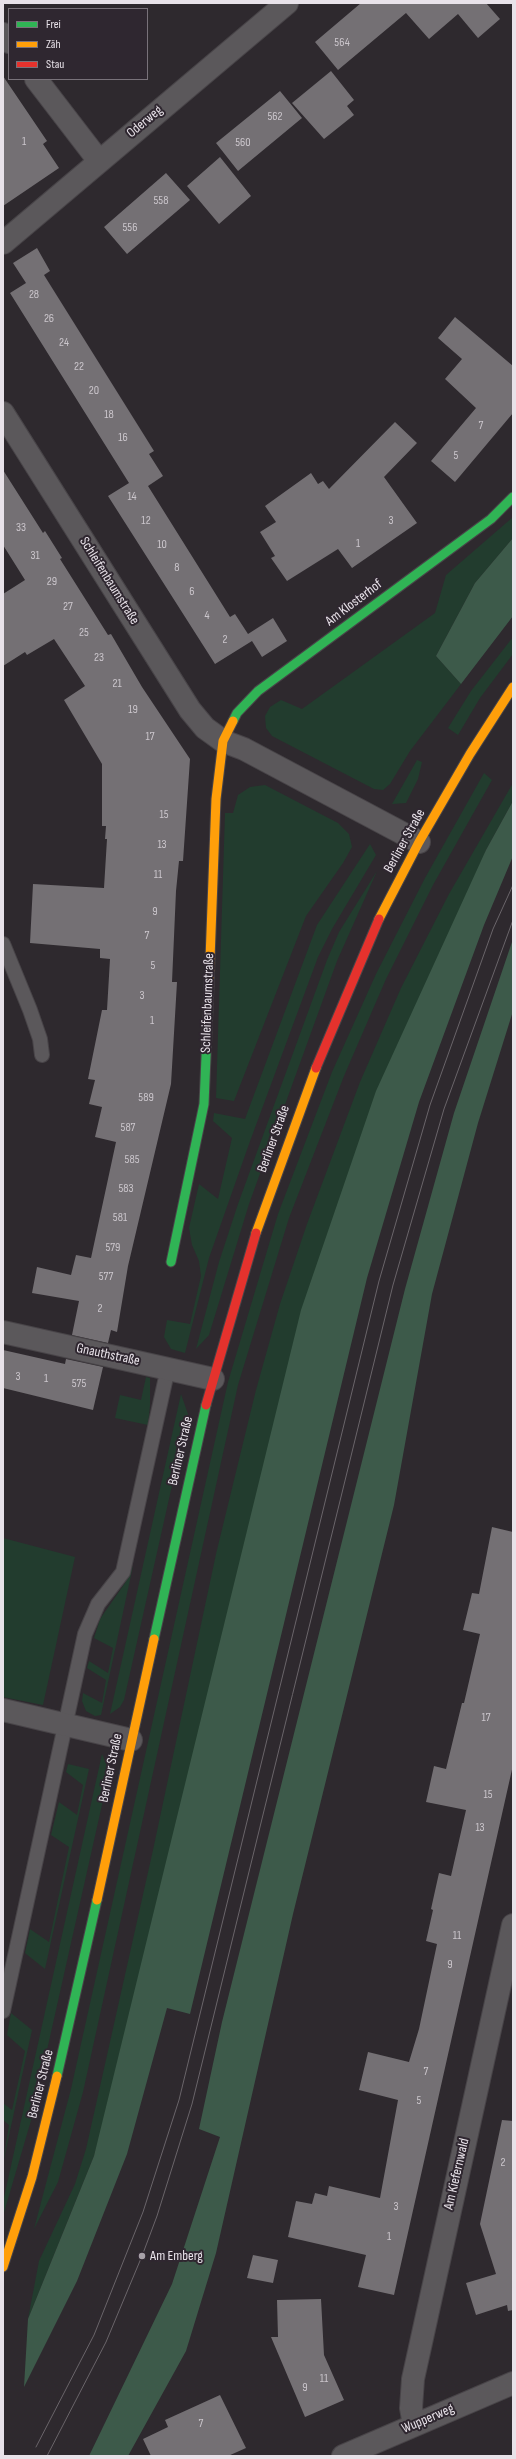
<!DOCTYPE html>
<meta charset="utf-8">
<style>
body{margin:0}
#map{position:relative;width:516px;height:2459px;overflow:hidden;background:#2e292e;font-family:"Sofia Sans Condensed",sans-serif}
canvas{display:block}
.frame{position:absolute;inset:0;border:4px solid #e8e2e9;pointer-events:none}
.legend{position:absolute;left:8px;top:8px;width:140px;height:72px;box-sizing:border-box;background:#2f2730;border:1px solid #79727a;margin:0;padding:5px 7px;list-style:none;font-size:12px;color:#e8e2e9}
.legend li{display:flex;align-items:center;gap:8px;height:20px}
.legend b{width:20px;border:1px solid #79727a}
</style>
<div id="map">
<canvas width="516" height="2459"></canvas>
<div class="frame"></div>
<ul class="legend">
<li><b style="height:5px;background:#30b455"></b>Frei</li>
<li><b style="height:5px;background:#ff9f0a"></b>Zäh</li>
<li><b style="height:5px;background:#e5322d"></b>Stau</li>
</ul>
</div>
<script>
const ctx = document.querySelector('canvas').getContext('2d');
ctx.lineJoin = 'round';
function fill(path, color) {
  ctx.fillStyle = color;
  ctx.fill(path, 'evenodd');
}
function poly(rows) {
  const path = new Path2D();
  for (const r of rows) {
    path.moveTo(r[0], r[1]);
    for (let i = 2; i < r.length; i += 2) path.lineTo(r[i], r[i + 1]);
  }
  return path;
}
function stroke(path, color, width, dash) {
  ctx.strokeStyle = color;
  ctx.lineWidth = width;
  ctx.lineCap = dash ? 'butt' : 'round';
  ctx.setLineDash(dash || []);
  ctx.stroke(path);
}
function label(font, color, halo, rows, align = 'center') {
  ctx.font = font + ' "Sofia Sans Condensed",sans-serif';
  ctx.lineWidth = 4;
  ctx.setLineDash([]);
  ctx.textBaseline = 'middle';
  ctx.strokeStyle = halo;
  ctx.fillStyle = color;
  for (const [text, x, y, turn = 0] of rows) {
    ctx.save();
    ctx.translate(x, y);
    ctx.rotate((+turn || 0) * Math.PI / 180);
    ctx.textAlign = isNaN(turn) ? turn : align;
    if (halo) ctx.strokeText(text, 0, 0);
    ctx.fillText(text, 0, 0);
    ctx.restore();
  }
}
fill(poly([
 [513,517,513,538,475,583,436,656,461,684,410,751,390,784,383,790,374,789,272,736,266,728,265,716,270,707,281,700,302,709,435,613,446,575],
 [513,637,513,654,480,698,458,735,448,728,471,691],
 [417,760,422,762,418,779,406,803,392,804],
 [484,773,492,780,433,885,386,979,344,1076,289,1218,238,1385,83,2092,58,2182,34,2229,71,2089,228,1382,278,1214,332,1072,376,974,425,878],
 [513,783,513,801,486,850,94,2156,28,2319,39,2261,75,2184,86,2149,153,1850,216,1554,256,1390,280,1304,307,1224,360,1082,401,988,449,894],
 [265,785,338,823,349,834,352,847,343,863,306,916,234,1101,216,1098,225,813,233,813,238,795,250,787],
 [370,844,376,855,332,929,318,957,249,1144,209,1258,185,1353,171,1349,164,1337,167,1320,190,1324,201,1276,199,1261,192,1245,189,1228,199,1184,218,1199,232,1138,213,1121,214,1113,245,1119,317,925],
 [377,871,337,961,249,1204,209,1335,196,1349,219,1262,238,1204,327,960,339,932],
 [146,1377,150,1378,150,1405,148,1425,115,1418,120,1395,141,1400],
 [181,1394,188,1414,124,1700,120,1707,110,1714],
 [3,1538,75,1557,43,1705,3,1697],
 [133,1566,101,1715,95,1716,86,1711,82,1701,83,1693,102,1703,106,1680,87,1668,89,1661,108,1673,113,1648,94,1638,100,1619,125,1583],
 [102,1754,108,1768,108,1778,32,2117,3,2216,3,2202],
 [68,1764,89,1769,45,1969,25,1953,30,1929,49,1942,69,1847,51,1835,59,1802,77,1815,83,1785,66,1772],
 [11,2013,32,2030,3,2163,9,2125,3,2120,3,2103,12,2110,25,2051,7,2035]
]), '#223c2e');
fill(poly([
 [513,538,513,616,461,684,436,656,475,583],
 [513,801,513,856,484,925,419,1102,367,1278,190,2014,167,2008,127,2154,77,2281,24,2387,28,2319,94,2156,301,1310,376,1091,486,850],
 [513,939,513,1011,478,1123,432,1294,394,1505,293,1914,216,2253,186,2351,128,2456,89,2456,172,2284,220,2137,199,2129,222,2022,405,1289,454,1113]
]), '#3d5a4a');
fill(poly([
 [361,3,486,3,500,19,478,38,458,14,429,39,406,13,338,70,315,42],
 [331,71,354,100,347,106,354,115,324,139,292,103],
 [3,76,47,141,43,144,59,168,3,206],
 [280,91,302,118,238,171,216,143],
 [220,157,251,196,219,224,187,186],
 [166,173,190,200,127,254,104,227],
 [37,248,50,271,44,275,154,451,149,454,163,476,148,486,230,617,235,614,248,634,273,618,287,641,262,657,252,641,215,664,108,496,129,483,10,293,26,283,13,263],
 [455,317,513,366,513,413,455,482,431,461,476,408,445,379,462,359,438,338],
 [395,422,417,443,384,477,417,523,352,568,338,549,287,581,271,558,275,556,260,532,276,522,265,506,311,473,318,484,323,481,329,489],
 [3,470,43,533,45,531,62,558,60,559,108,635,111,634,142,687,190,759,183,861,179,861,176,891,172,982,177,982,171,1084,128,1266,117,1332,111,1330,108,1343,72,1335,79,1301,32,1293,37,1267,71,1275,76,1255,91,1258,116,1142,95,1137,102,1107,89,1104,95,1080,88,1079,102,1010,107,1010,110,959,100,958,100,949,30,943,33,884,104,888,107,839,105,839,106,826,102,826,102,764,64,700,85,686,54,639,27,655,25,652,3,666,3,594,25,580,3,545],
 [3,1350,65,1364,66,1359,103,1367,93,1410,3,1388],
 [492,1527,513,1532,513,1765,394,2295,358,2287,366,2255,288,2237,296,2201,312,2204,315,2193,327,2196,329,2186,380,2198,398,2100,359,2090,368,2052,409,2062,419,2029,437,1944,426,1941,433,1910,431,1909,439,1873,451,1876,466,1810,426,1802,434,1766,446,1769,462,1703,464,1703,480,1634,463,1630,472,1593,479,1594],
 [502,2120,513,2121,513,2310,508,2311,507,2305,476,2315,466,2283,496,2274,480,2224],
 [253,2255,278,2260,273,2283,247,2278],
 [321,2299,324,2355,344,2400,305,2417,271,2337,278,2337,277,2300],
 [220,2395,246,2448,228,2456,151,2456,143,2439,168,2427,165,2420]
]), '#747074');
const lane = poly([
 [3,944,30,1010,40,1039,42,1055],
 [3,2011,85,1634,98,1604,123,1572,168,1368]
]);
const street = poly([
 [3,34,9,42],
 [36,79,99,161],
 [3,243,287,3],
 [3,413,190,710,205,728,223,741,244,749,419,842],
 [3,1332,213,1379],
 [3,1710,131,1740],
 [414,2425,411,2408,413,2379,513,1925],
 [343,2456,513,2383]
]);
const fast = poly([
 [233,721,237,713,258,691,491,519,513,497],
 [171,1262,204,1104,209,986],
 [154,1639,206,1405],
 [57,2076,97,1900]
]);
const slow = poly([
 [379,919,419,842,470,754,513,687],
 [209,986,216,799,223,741,233,721],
 [256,1233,316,1068],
 [97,1900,154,1639],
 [3,2267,32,2177,57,2076]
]);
const jam = poly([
 [316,1068,379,919],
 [206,1405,256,1233]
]);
stroke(lane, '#484448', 16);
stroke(street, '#484448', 24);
stroke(fast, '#484448', 11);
stroke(slow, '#484448', 11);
stroke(jam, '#484448', 11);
stroke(lane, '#5b585b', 14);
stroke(street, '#5b585b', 22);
stroke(fast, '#30b455', 9);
stroke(slow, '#ff9f0a', 9);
stroke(jam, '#e5322d', 9);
stroke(poly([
 [36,2447,94,2335,143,2212,179,2100,379,1281,430,1105,493,929,513,885],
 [47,2456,106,2342,142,2256,157,2216,192,2104,393,1285,444,1109,513,920]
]), '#6a656a', 1);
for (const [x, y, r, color] of [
 [142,2256,4,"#a7a1a8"]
]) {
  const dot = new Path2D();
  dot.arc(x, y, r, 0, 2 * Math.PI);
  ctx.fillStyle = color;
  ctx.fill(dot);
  stroke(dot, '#2f2730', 1.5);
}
label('12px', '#cbc6cc', null, [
 ["564",342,43],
 ["562",275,117],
 ["1",24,142],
 ["560",243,143],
 ["558",161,201],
 ["556",130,228],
 ["28",34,295],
 ["26",49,319],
 ["24",64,343],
 ["22",79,367],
 ["20",94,391],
 ["18",109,415],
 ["7",481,426],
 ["16",123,438],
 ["5",456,456],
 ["14",132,497],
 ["12",146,521],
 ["3",391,521],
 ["33",21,528],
 ["1",358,544],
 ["10",162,545],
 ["31",35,556],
 ["8",177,568],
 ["29",52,582],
 ["6",192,592],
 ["27",68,607],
 ["4",207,616],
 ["25",84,633],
 ["2",225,640],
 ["23",99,658],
 ["21",117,684],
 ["19",133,710],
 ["17",150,737],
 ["15",164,815],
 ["13",162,845],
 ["11",158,875],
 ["9",155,912],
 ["7",147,936],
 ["5",153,966],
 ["3",142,996],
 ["1",152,1021],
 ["589",146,1098],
 ["587",128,1128],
 ["585",132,1160],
 ["583",126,1189],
 ["581",120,1218],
 ["579",113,1248],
 ["577",106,1277],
 ["2",100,1309],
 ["3",18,1377],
 ["1",46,1379],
 ["575",79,1384],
 ["17",486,1718],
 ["15",488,1795],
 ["13",480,1828],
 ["11",457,1936],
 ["9",450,1965],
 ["7",426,2072],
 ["5",419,2101],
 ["2",503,2163],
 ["3",396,2207],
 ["1",389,2237],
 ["11",324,2379],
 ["9",305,2388],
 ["7",201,2424]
]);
label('14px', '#e8e2e9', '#2f2730', [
 ["Oderweg",145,122,-40],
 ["Schleifenbaumstraße",109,581,58],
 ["Am Klosterhof",354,603,-37],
 ["Berliner Straße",405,841,-61],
 ["Schleifenbaumstraße",208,1003,-88],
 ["Berliner Straße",274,1139,-70],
 ["Gnauthstraße",108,1355,12],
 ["Berliner Straße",181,1451,-77],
 ["Berliner Straße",111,1768,-78],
 ["Berliner Straße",41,2084,-76],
 ["Am Kiefernwald",457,2174,-77],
 ["Wupperweg",428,2419,-23]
]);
label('14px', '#e8e2e9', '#2f2730', [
 ["Am Emberg",150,2256]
], 'left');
</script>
